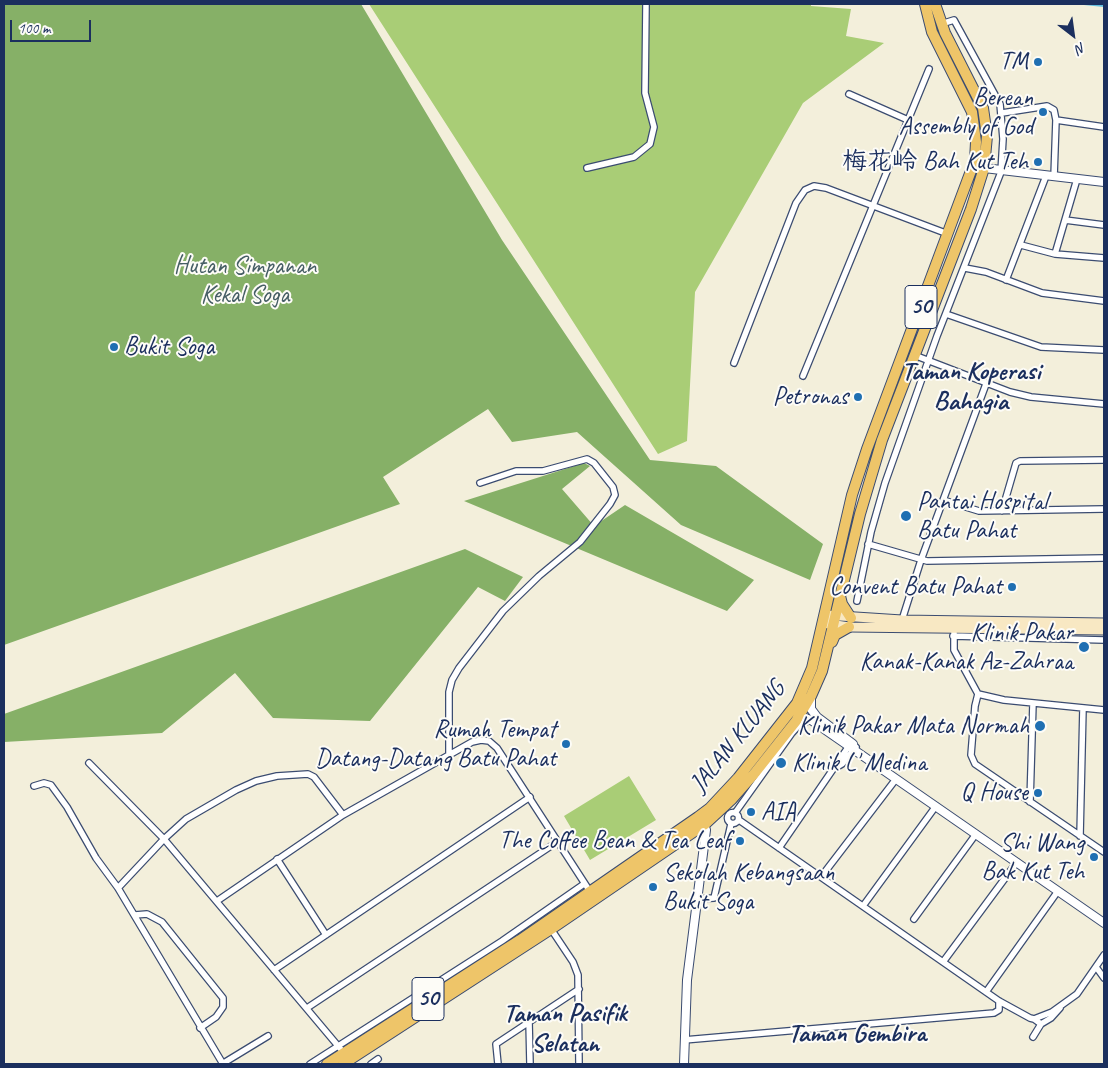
<!DOCTYPE html>
<meta charset="utf-8">
<style>
body{margin:0}
#map{position:relative;width:1108px;height:1068px;overflow:hidden;background:#f3efdb;font-family:Caveat,sans-serif}
canvas{display:block}
.frame{position:absolute;inset:0;border:5px solid #1b2f5e;pointer-events:none}
.north{position:absolute;left:1048px;top:10px;width:50px;height:50px;-webkit-text-stroke:4px #fdfcf7;paint-order:stroke;rotate:150deg;font-size:14px;font-weight:700;line-height:20px;text-align:center;color:#1b2f5e}
.north::after{content:'';display:block;margin:auto;width:18px;height:22px;background:#1b2f5e;clip-path:polygon(50% 0,100% 100%,50% 72%,0 100%)}
.scale{position:absolute;left:10px;top:20px;width:81px;height:22px;box-sizing:border-box;border:2px solid #1b2f5e;border-top:0;padding-left:6px;font-size:15px;line-height:18px;white-space:nowrap;color:#1b2f5e;-webkit-text-stroke:4px #fdfcf7;paint-order:stroke}
</style>
<div id="map">
<canvas width="1108" height="1068"></canvas>
<div class="frame"></div>
<div class="north">N</div>
<div class="scale">100 m</div>
</div>
<script>
const ctx = document.querySelector('canvas').getContext('2d');
ctx.lineJoin = 'round';
function fill(path, color) {
  ctx.fillStyle = color;
  ctx.fill(path, 'evenodd');
}
function poly(rows) {
  const path = new Path2D();
  for (const r of rows) {
    if (r.length === 3) {
      path.moveTo(r[0] + r[2], r[1]);
      path.arc(r[0], r[1], r[2], 0, 2 * Math.PI);
      continue;
    }
    path.moveTo(r[0], r[1]);
    for (let i = 2; i < r.length; i += 2) path.lineTo(r[i], r[i + 1]);
  }
  return path;
}
function stroke(path, color, width, dash) {
  ctx.strokeStyle = color;
  ctx.lineWidth = width;
  ctx.lineCap = dash ? 'butt' : 'round';
  ctx.setLineDash(dash || []);
  ctx.stroke(path);
}
function label(font, color, halo, rows, align = 'center') {
  ctx.font = font + ' Caveat,"LXGW WenKai TC",sans-serif';
  ctx.lineWidth = 4;
  ctx.setLineDash([]);
  ctx.textBaseline = 'middle';
  ctx.strokeStyle = halo;
  ctx.fillStyle = color;
  for (const [text, x, y, turn = 0] of rows) {
    ctx.save();
    ctx.translate(x, y);
    ctx.rotate((+turn || 0) * Math.PI / 180);
    ctx.textAlign = isNaN(turn) ? turn : align;
    if (halo) ctx.strokeText(text, 0, 0);
    ctx.fillText(text, 0, 0);
    ctx.restore();
  }
}
fill(poly([
 [369,4,811,4,811,6,851,9,846,36,884,43,803,103,695,292,687,441,658,454],
 [629,776,656,820,590,860,564,816]
]), '#a9cd76');
fill(poly([
 [4,4,361,4,502,240,650,460,716,466,823,544,810,580,681,525,577,432,512,442,488,409,383,477,400,504,4,645],
 [584,463,590,466,562,489,594,526,625,505,754,580,727,611,464,501],
 [465,549,523,577,505,601,478,587,370,721,273,718,235,673,162,733,4,742,4,714]
]), '#86b067');
stroke(poly([
 [1084,4,1104,6]
]), '#61bedf', 2);
const minor = poly([
 [849,94,908,120],
 [1002,113,1047,106,1054,110,1056,120,1054,177],
 [1056,120,1104,127],
 [587,168,634,157,650,144,654,127,645,93,646,4],
 [1065,220,1104,225],
 [1021,245,1055,254,1104,258],
 [1055,254,1077,179],
 [965,268,986,272,1042,293,1104,301],
 [1006,280,1046,176],
 [946,314,1041,347,1104,350],
 [914,355,1010,392,1031,397,1104,404],
 [734,363,796,203,805,190,814,186,826,188,948,234],
 [803,376,929,69],
 [943,500,979,511,1104,509],
 [1002,511,1016,463,1020,461,1104,460],
 [868,544,927,561,1104,558],
 [857,601,871,532,885,483,937,336,1001,172,1003,139,1000,104,954,20,941,24],
 [902,620,921,560,986,384],
 [954,633,954,650,978,694],
 [953,636,1104,640],
 [1104,710,1004,700,978,694,975,706,971,755,975,764,1104,852],
 [449,756,449,692,452,680,459,668,503,611,539,576,580,542,610,504,615,495,613,487,594,463,587,459,543,471,516,471,480,483],
 [89,763,164,839,344,1053],
 [837,767,842,764,856,747],
 [34,786,44,783,51,785,67,807,96,858,118,888,223,1064],
 [1030,802,1033,703],
 [733,818,5.5],
 [735,813,792,733,800,724,811,720],
 [739,820,999,1001,1030,1018,1034,1019,1052,1012,1077,994,1104,955],
 [1080,836,1083,708],
 [779,848,851,743],
 [277,859,326,935],
 [821,877,896,779],
 [118,888,164,839,186,819,236,790,256,781,277,776,308,774,314,777,343,815],
 [698,899,714,898,731,824],
 [217,901,343,815,472,742,481,740,489,741,497,748,589,890],
 [863,906,936,806],
 [135,915,147,914,162,922,223,998,223,1007,216,1017,200,1028],
 [914,919,976,834],
 [551,929,573,962,578,975,579,1064],
 [943,962,1017,862],
 [1096,967,1104,978],
 [274,970,530,797],
 [986,992,1058,891],
 [307,1008,557,842],
 [1034,1019,1041,1024,1051,1018,1060,1008],
 [529,1021,530,1064],
 [1033,1037,1041,1024],
 [684,1040,994,1013,999,1010,999,1001],
 [222,1064,268,1036],
 [310,1064,502,941,584,884],
 [371,1064,378,1059],
 [498,1064,496,1044,579,989]
]);
const tertiary = poly([
 [984,168,1104,182],
 [811,698,811,709,817,717,853,744],
 [796,721,805,718,811,720,1104,923],
 [684,1064,687,980,706,830,703,822]
]);
const secondary = poly([
 [825,615,902,620,1104,623],
 [823,623,849,627,1104,630]
]);
const trunk = poly([
 [840,596,842,604,851,618],
 [832,642,835,635,849,627],
 [327,1064,520,940,698,817,710,808,738,778,797,703,812,668,852,495,867,449,975,160,976,142,972,112,932,32,925,4],
 [343,1064,551,929,705,824,732,799,754,774,796,721,811,696,822,671,860,514,882,440,971,209,984,168,987,136,983,108,945,33,935,4]
]);
stroke(minor, '#3b4c71', 8);
stroke(tertiary, '#3b4c71', 10);
stroke(secondary, '#3b4c71', 11);
stroke(trunk, '#3b4c71', 12);
stroke(minor, '#fff', 5.5);
stroke(tertiary, '#fff', 8);
stroke(secondary, '#f8e8c3', 9);
stroke(trunk, '#eec569', 10);
for (const [x, y, r, color] of [
 [1038,62,5,"#1f6fb2"],
 [1043,112,5,"#1f6fb2"],
 [1038,162,5,"#1f6fb2"],
 [114,347,5,"#1f6fb2"],
 [858,397,5,"#1f6fb2"],
 [906,516,6,"#1f6fb2"],
 [1012,587,5,"#1f6fb2"],
 [1084,647,6,"#1f6fb2"],
 [1040,726,6,"#1f6fb2"],
 [566,744,5,"#1f6fb2"],
 [781,763,6,"#1f6fb2"],
 [1038,793,5,"#1f6fb2"],
 [751,812,5,"#1f6fb2"],
 [740,841,5,"#1f6fb2"],
 [1094,857,5,"#1f6fb2"],
 [653,887,5,"#1f6fb2"]
]) {
  const dot = new Path2D();
  dot.arc(x, y, r, 0, 2 * Math.PI);
  ctx.fillStyle = color;
  ctx.fill(dot);
  stroke(dot, '#fdfcf7', 2);
}
for (const [x, y, w] of [
 [921,307,32],
 [428,999,32]
]) {
  const box = new Path2D();
  box.roundRect(x - w / 2, y - 21.5, w, 43, 4);
  ctx.fillStyle = '#fdfcf7';
  ctx.fill(box);
  stroke(box, '#1b2f5e', 1);
}
label('bold 24px', '#1b2f5e', null, [
 ["50",921,307],
 ["50",428,999]
]);
label('25px', '#1b2f5e', '#fdfcf7', [
 ["TM",1028,62],
 ["Berean",1033,98],
 ["Assembly of God",1033,127],
 ["梅花岭 Bah Kut Teh",1028,162],
 ["Bukit Soga",124,347,"left"],
 ["Petronas",848,397],
 ["Pantai Hospital",917,502,"left"],
 ["Batu Pahat",917,531,"left"],
 ["Convent Batu Pahat",1002,587],
 ["Klinik Pakar",1073,633],
 ["Kanak-Kanak Az-Zahraa",1073,662],
 ["Klinik Pakar Mata Normah",1029,726],
 ["Rumah Tempat",556,730],
 ["Datang-Datang Batu Pahat",556,759],
 ["Klinik L' Medina",792,763,"left"],
 ["Q House",1028,793],
 ["AIA",761,812,"left"],
 ["The Coffee Bean & Tea Leaf",730,841],
 ["Shi Wang",1084,843],
 ["Bak Kut Teh",1084,872],
 ["Sekolah Kebangsaan",663,873,"left"],
 ["Bukit Soga",663,902,"left"]
], 'right');
label('25px', '#465e65', '#fdfcf7', [
 ["Hutan Simpanan",245,266],
 ["Kekal Soga",245,295]
]);
label('25px', '#1b2f5e', '#fdfcf7', [
 ["JALAN KLUANG",738,737,-51]
]);
label('bold 26px', '#1b2f5e', '#fdfcf7', [
 ["Taman Koperasi",971,372],
 ["Bahagia",971,402],
 ["Taman Pasifik",565,1014],
 ["Selatan",565,1044],
 ["Taman Gembira",857,1034]
]);
</script>
